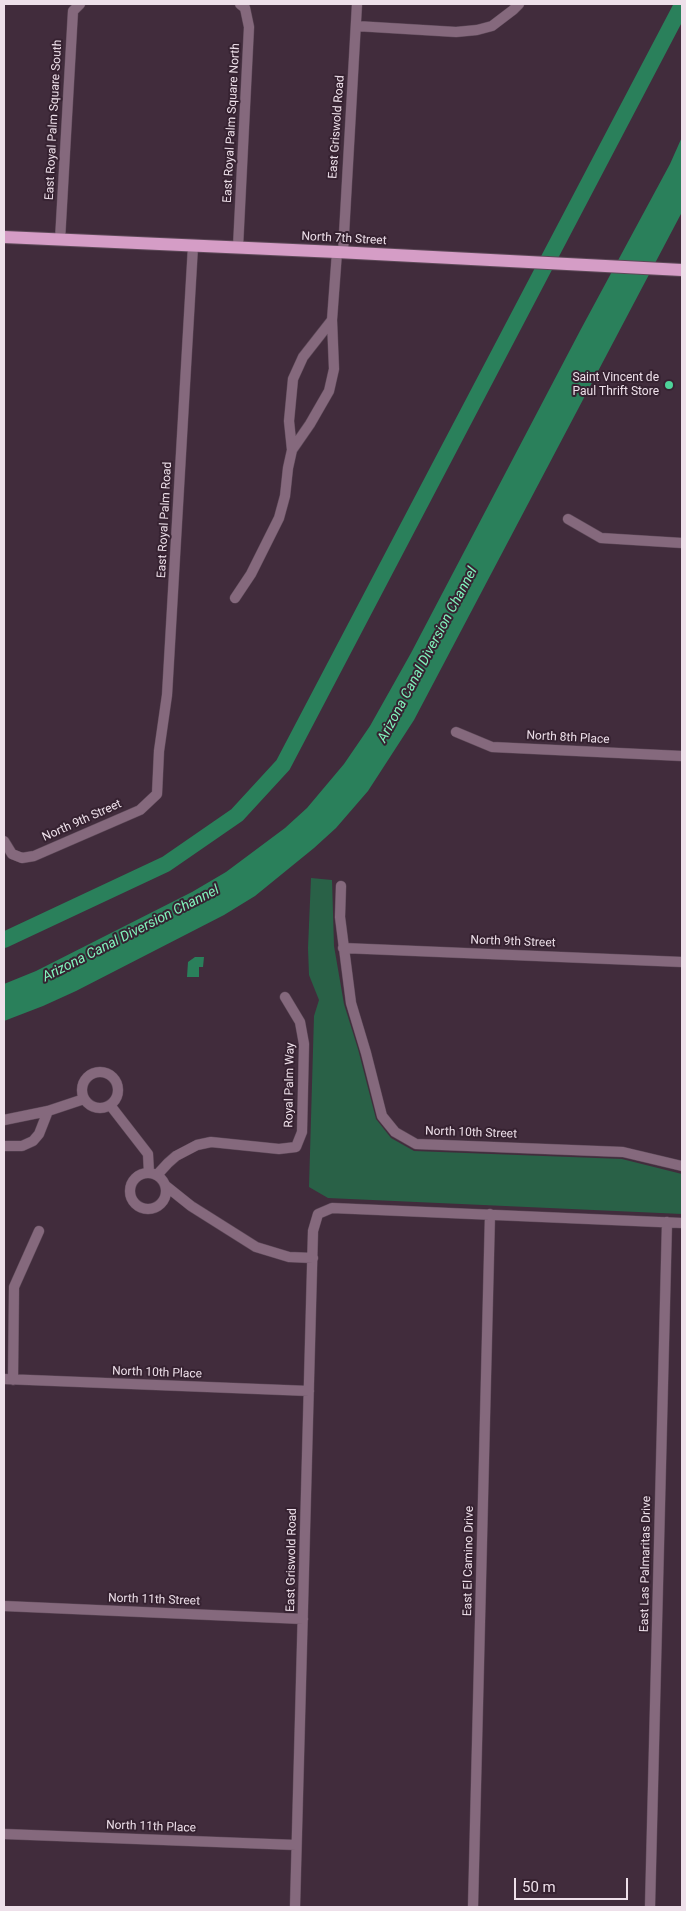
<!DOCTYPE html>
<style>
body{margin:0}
#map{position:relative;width:686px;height:1911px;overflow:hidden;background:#412c3c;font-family:Roboto,sans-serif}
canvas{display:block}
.frame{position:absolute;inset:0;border:5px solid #eee0ea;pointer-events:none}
.scale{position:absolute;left:514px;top:1878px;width:114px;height:22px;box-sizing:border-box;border:2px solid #eee0ea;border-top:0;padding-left:6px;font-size:15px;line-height:18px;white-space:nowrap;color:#eee0ea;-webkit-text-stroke:4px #362231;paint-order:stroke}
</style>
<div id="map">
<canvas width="686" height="1911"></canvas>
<div class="frame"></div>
<div class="scale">50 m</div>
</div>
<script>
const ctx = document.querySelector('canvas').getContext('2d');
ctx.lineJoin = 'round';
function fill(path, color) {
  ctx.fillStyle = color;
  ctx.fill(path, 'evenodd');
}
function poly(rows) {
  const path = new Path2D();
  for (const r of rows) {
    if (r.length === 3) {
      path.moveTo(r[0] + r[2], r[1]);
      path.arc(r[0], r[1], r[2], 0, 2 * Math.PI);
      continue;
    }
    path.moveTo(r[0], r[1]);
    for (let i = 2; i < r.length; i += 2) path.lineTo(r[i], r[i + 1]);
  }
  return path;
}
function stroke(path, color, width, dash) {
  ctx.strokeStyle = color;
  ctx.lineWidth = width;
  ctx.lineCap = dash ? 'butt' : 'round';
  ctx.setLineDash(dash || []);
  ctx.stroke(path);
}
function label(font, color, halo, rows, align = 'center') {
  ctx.font = font + ' Roboto,sans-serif';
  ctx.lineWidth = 4;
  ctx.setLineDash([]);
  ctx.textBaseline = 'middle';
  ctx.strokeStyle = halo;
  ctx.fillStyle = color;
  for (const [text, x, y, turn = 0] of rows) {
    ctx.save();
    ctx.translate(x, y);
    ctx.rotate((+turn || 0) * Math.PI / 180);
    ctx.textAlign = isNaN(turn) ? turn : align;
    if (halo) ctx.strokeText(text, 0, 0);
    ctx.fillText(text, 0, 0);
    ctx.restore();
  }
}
fill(poly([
 [311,878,332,880,334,946,344,1004,358,1049,376,1119,391,1138,414,1151,622,1159,682,1174,682,1214,328,1198,309,1187,314,1016,319,1000,309,975,308,948]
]), '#296147');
fill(poly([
 [682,137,682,212,414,720,368,791,336,828,314,848,255,896,224,915,76,991,43,1006,4,1021,4,984,36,971,192,892,226,872,285,828,307,808,344,764,370,726,411,653,581,329,670,164],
 [195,957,204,957,203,967,199,967,199,977,187,977,188,962]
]), '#2a805b');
stroke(poly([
 [4,940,166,864,237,815,283,765,682,5]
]), '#2a805b', 16);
const street = poly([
 [356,26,456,32,477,30,492,26,513,10,519,4],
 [60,240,73,11,80,4],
 [238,247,249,27,245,8,240,4],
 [343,252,357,4],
 [292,450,310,424,329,391,334,369,332,320,337,252],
 [568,519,601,538,682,543],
 [235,598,251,574,279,518,285,496,288,468,292,450,289,421,293,379,303,357,332,320],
 [456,732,492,747,682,756],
 [4,841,12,854,22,858,34,856,140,810,157,794,159,751,167,695,193,246],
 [341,886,340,917,351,1003,366,1053,382,1116,395,1132,416,1144,623,1152,682,1166],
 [343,948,682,962],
 [100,1090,18],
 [110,1105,148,1154,149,1173],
 [4,1120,48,1111,84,1099],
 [4,1146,22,1146,33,1141,39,1134,48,1111],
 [148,1191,18],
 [157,1175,168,1163,176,1156,197,1145,211,1142,279,1149,296,1147,302,1132,304,1044,300,1022,285,997],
 [166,1186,191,1206,256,1247,289,1257,313,1258],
 [4,1379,309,1391],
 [13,1380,14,1287,39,1231],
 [4,1606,303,1619],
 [4,1834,296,1845],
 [295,1907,313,1231,318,1214,332,1208,682,1223],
 [473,1907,490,1214],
 [650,1907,667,1222]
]);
const primary = poly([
 [4,237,337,252,682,270]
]);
stroke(street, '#5d4958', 11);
stroke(primary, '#5d4958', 14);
stroke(street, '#85697d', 10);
stroke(primary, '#d59dc6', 12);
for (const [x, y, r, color] of [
 [669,385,5,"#4ed39a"]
]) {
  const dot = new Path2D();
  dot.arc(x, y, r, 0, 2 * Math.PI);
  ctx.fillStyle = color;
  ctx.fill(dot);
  stroke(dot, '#362231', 2);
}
label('12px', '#eee0ea', '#362231', [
 ["East Royal Palm Square South",54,120,-87],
 ["East Royal Palm Square North",232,123,-87],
 ["East Griswold Road",337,127,-86],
 ["North 7th Street",344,239,3],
 ["East Royal Palm Road",165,520,-87],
 ["North 8th Place",568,738,3],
 ["North 9th Street",82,821,-24],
 ["North 9th Street",513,942,2],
 ["Royal Palm Way",290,1085,-89],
 ["North 10th Street",471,1133,2],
 ["North 10th Place",157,1373,2],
 ["East Griswold Road",292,1560,-89],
 ["East El Camino Drive",469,1561,-89],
 ["East Las Palmaritas Drive",646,1564,-89],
 ["North 11th Street",154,1600,2],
 ["North 11th Place",151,1827,2]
]);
label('12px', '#eee0ea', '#362231', [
 ["Saint Vincent de",659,378],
 ["Paul Thrift Store",659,392]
], 'right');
label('italic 14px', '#81f3bc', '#362231', [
 ["Arizona Canal Diversion Channel",428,655,-62],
 ["Arizona Canal Diversion Channel",131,934,-27]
]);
</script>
